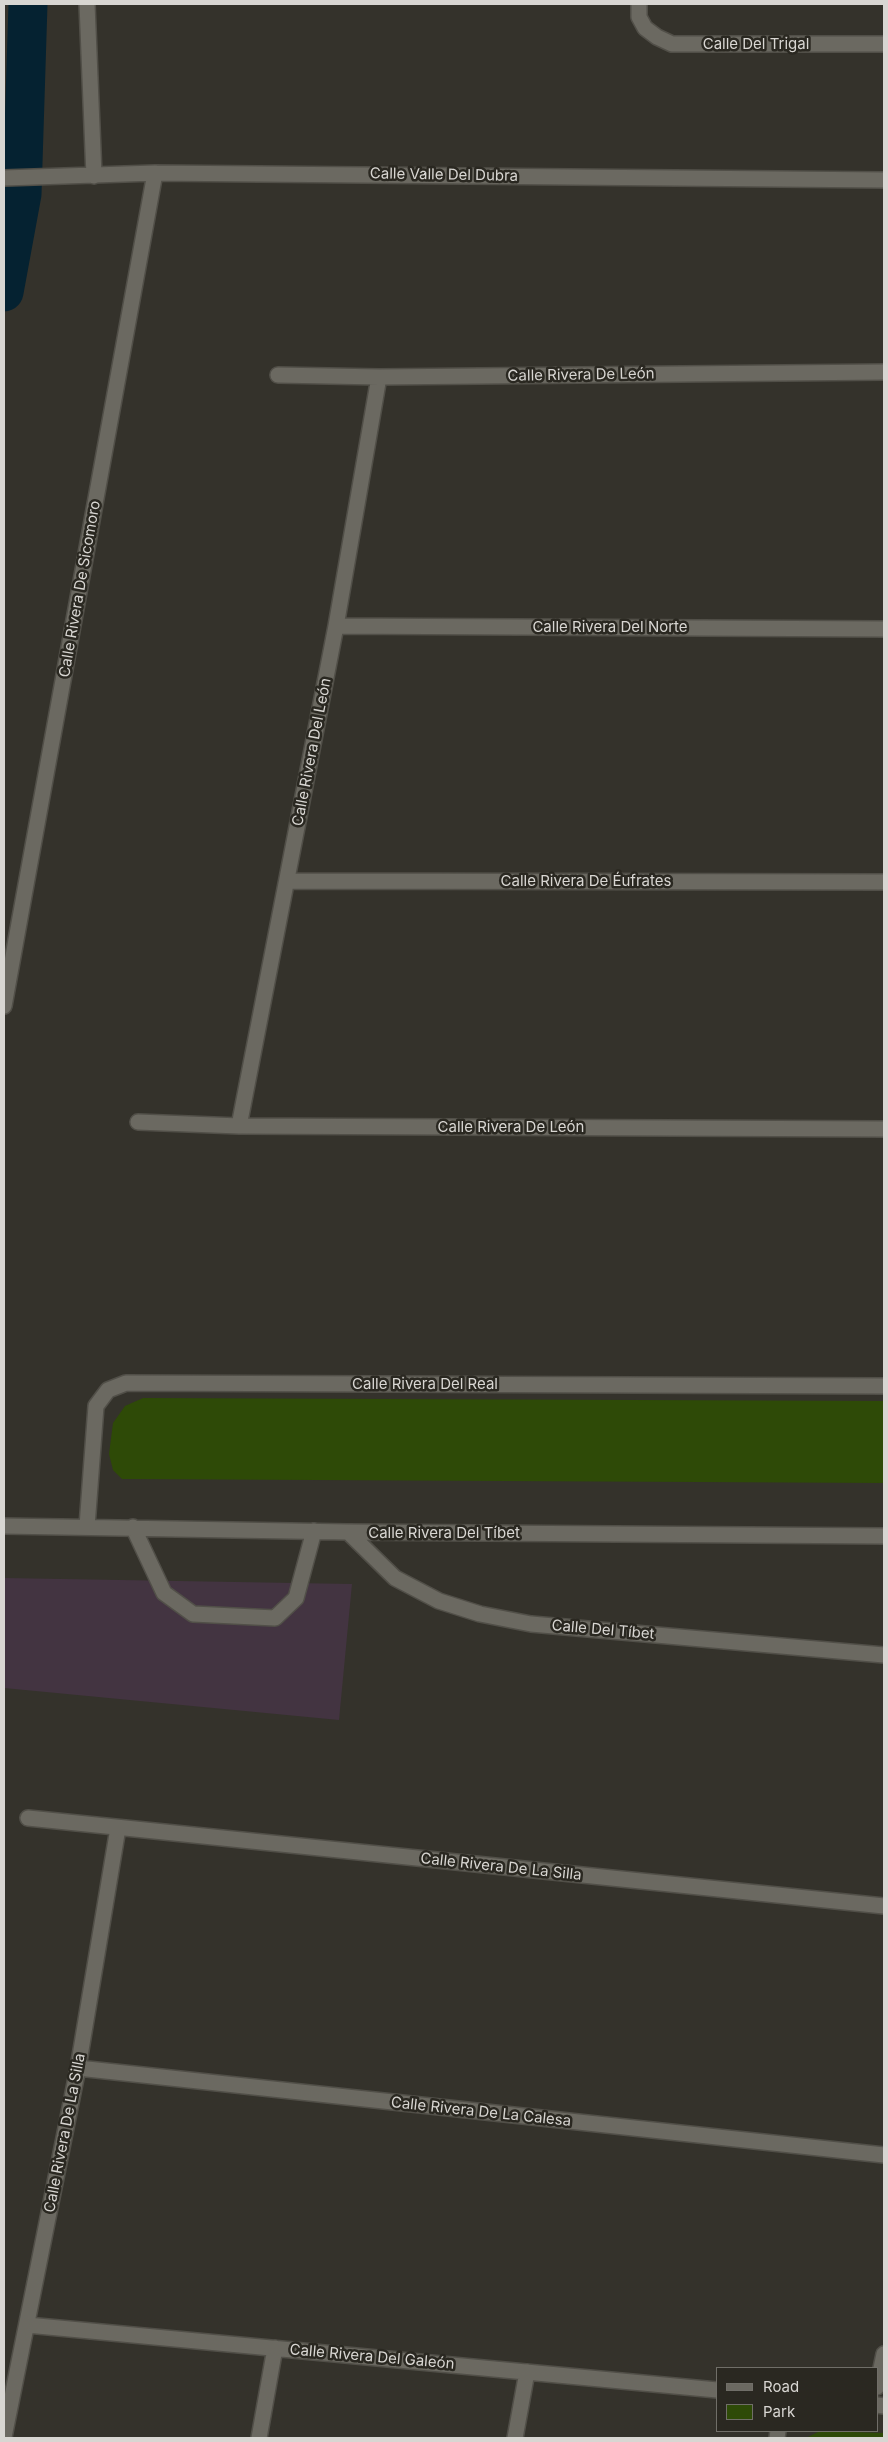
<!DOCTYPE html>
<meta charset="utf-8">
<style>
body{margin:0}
#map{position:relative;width:888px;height:2442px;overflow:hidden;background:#34322b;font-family:Inter,sans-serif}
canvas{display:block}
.frame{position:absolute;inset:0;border:5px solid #d8d6d2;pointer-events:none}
.legend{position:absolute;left:716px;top:2367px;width:162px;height:65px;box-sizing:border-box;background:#2a2821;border:1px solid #706e68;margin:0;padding:6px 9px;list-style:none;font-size:15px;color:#d8d6d2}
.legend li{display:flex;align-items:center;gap:10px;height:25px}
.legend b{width:25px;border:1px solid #706e68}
</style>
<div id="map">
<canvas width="888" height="2442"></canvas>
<div class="frame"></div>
<ul class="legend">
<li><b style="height:6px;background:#6b6961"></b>Road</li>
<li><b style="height:14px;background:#2e4a07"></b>Park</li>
</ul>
</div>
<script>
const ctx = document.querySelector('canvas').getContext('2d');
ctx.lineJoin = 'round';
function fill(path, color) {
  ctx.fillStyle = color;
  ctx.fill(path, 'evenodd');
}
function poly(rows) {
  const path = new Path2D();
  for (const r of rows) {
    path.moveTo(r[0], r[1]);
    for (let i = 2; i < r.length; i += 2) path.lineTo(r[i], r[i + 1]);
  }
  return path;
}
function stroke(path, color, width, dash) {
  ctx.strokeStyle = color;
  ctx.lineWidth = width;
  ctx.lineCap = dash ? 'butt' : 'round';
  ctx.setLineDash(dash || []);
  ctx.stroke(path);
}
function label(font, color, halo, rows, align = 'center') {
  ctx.font = font + ' Inter,sans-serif';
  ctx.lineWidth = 5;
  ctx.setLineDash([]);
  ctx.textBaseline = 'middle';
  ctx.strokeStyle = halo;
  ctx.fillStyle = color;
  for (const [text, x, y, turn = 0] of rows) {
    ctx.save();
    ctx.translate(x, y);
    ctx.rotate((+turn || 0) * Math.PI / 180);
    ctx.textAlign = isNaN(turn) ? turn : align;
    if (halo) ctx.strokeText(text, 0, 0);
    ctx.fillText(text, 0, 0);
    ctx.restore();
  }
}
fill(poly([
 [4,1578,352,1584,339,1720,4,1688]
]), '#433441');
fill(poly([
 [143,1398,884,1401,884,1483,122,1479,113,1470,109,1454,113,1423,125,1406],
 [820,2431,884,2433,884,2438,806,2438]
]), '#2e4a07');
stroke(poly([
 [4,292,22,194,28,4]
]), '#052231', 39);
const minor = poly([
 [87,4,94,176],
 [639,4,639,17,645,28,657,37,672,44,884,44],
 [4,178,155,173,884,180],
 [278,375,379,377,884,372],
 [336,626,884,629],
 [288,881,884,882],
 [4,1006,155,173],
 [138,1122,239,1126,884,1129],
 [239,1126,336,626,379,377],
 [4,1526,348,1532,884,1536],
 [87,1526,96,1406,108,1390,126,1383,884,1386],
 [133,1527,164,1593,193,1614,275,1618,296,1598,314,1531],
 [348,1532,395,1578,439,1601,480,1614,531,1624,884,1655],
 [28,1818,884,1906],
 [78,2068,884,2155],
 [27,2325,717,2390],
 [877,2387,884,2354],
 [877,2405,884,2406],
 [4,2437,78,2068,118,1828],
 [259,2438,275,2348],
 [515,2438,527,2372],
 [777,2438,778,2431]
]);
stroke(minor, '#514f48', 18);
stroke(minor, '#6b6961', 15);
label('15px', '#d8d6d2', '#2a2821', [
 ["Calle Del Trigal",756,44],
 ["Calle Valle Del Dubra",444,175,1],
 ["Calle Rivera De León",581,375,-1],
 ["Calle Rivera De Sicomoro",80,589,-80],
 ["Calle Rivera Del Norte",610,627],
 ["Calle Rivera Del León",312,752,-79],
 ["Calle Rivera De Éufrates",586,881],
 ["Calle Rivera De León",511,1127],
 ["Calle Rivera Del Real",425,1384],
 ["Calle Rivera Del Tíbet",444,1533],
 ["Calle Del Tíbet",603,1630,5],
 ["Calle Rivera De La Silla",501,1867,6],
 ["Calle Rivera De La Calesa",481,2112,6],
 ["Calle Rivera De La Silla",65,2133,-79],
 ["Calle Rivera Del Galeón",372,2357,5]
]);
</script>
